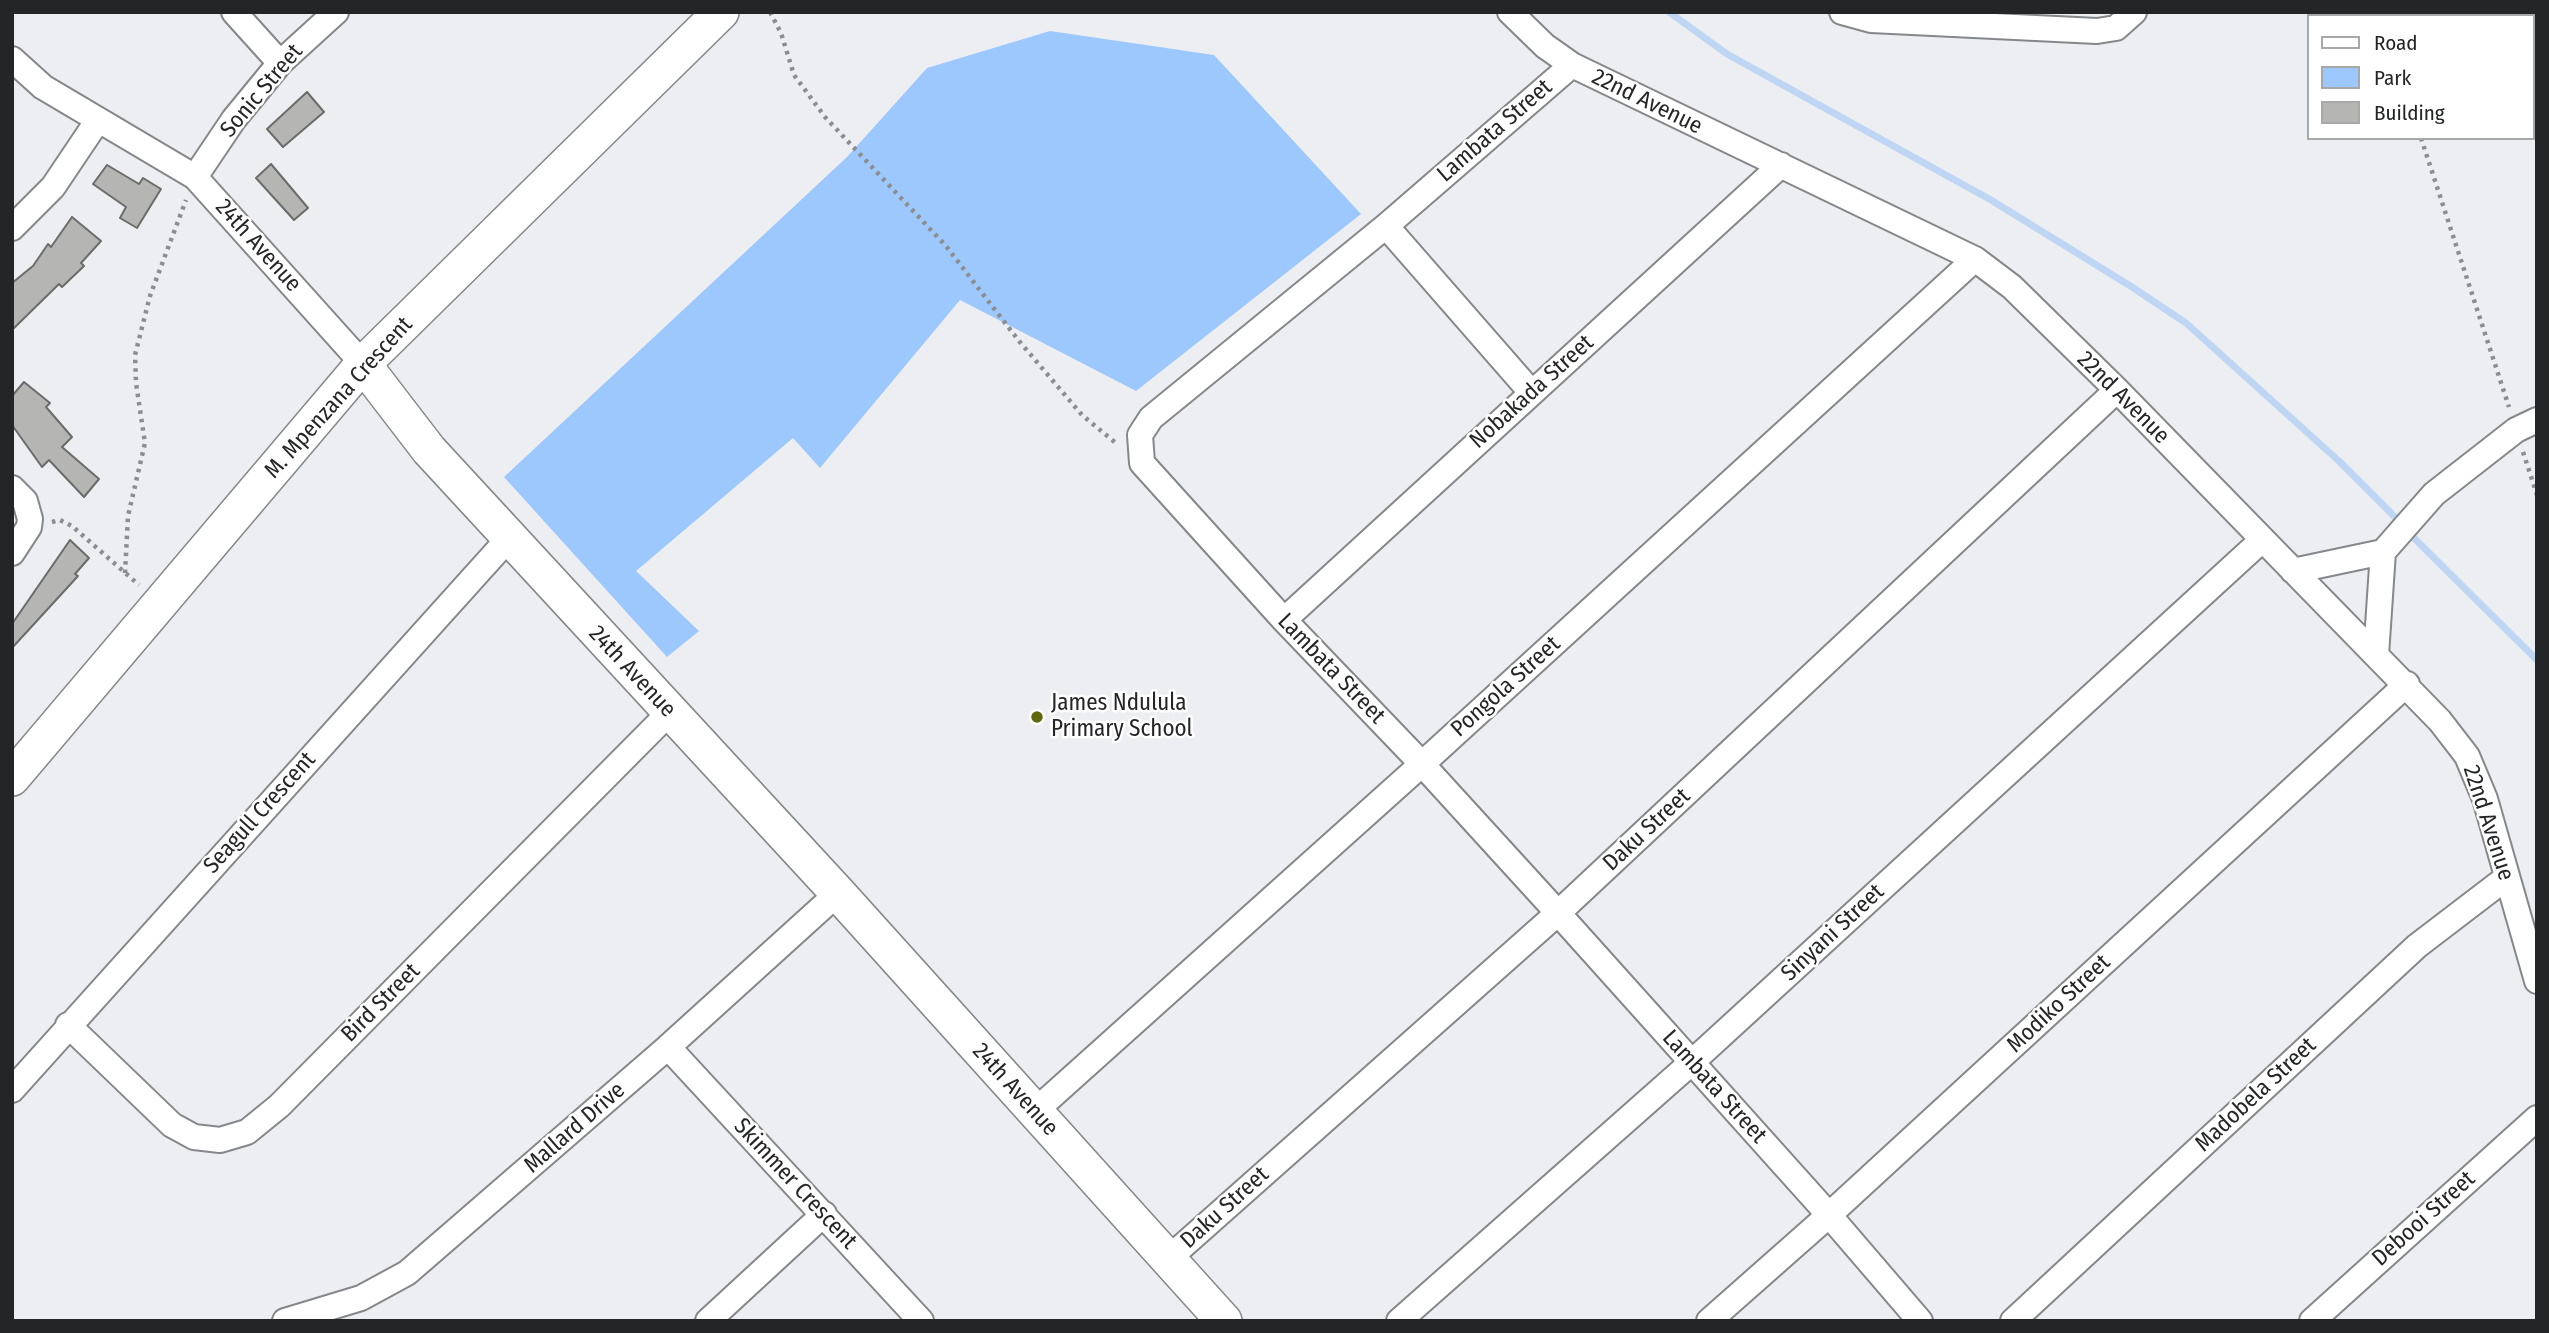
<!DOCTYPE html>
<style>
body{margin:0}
#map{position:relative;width:2549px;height:1333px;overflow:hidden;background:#eceef1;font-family:"Fira Sans Condensed",sans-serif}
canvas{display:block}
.frame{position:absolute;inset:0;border:14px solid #242526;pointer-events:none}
.legend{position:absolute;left:2307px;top:14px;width:228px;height:126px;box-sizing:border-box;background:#fff;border:2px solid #a7a8a8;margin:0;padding:9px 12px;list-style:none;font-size:21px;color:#242526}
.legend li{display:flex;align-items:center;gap:14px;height:35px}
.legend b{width:35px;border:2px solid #a7a8a8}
</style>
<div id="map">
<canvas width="2549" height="1333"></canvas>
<div class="frame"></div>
<ul class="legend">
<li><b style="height:9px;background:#fff"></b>Road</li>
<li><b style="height:19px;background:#9dc8fd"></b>Park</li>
<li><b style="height:19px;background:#b5b6b3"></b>Building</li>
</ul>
</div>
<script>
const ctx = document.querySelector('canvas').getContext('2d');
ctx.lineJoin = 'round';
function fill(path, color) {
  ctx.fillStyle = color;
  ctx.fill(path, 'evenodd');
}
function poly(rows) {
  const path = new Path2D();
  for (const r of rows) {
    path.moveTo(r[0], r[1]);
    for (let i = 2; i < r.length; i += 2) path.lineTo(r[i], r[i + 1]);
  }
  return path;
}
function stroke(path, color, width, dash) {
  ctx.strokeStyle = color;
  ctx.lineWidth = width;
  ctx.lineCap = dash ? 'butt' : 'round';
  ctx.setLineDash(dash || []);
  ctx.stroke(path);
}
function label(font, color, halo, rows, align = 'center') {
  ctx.font = font + ' "Fira Sans Condensed",sans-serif';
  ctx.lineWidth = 5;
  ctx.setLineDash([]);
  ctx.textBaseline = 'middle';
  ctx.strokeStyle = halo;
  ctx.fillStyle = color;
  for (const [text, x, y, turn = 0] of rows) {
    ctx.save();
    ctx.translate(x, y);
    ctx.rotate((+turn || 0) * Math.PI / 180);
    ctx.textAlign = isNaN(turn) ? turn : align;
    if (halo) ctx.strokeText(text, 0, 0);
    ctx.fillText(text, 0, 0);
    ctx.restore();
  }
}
fill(poly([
 [1050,31,1214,55,1361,214,1136,391,960,300,820,468,793,438,636,571,699,631,667,657,504,477,847,157,927,68]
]), '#9dc8fd');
stroke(poly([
 [1669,12,1727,54,1991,200,2132,287,2186,323,2340,462,2397,519],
 [2414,538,2537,660]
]), '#bed6f4', 7);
const building = poly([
 [307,92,324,112,283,147,267,129,307,92],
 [271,164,308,208,294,220,256,178,271,164],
 [107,165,139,184,143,178,161,189,137,228,120,218,126,207,93,184,107,165],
 [72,217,101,241,81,263,84,266,62,287,59,284,12,330,12,283,33,266,48,244,51,247,72,217],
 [24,382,50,403,46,407,72,437,62,447,99,479,84,497,49,460,42,467,12,425,12,396,24,382],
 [70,540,89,558,75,574,78,576,12,648,12,624,70,540]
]);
fill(building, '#b5b6b3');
stroke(building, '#6b6c69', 2);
const street = poly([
 [234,12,280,63],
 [1510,12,1545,46,1572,65,1975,259,2012,287,2117,390,2440,721,2467,756,2485,799,2537,981],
 [1842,12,1871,20,2097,31,2116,28,2134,12],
 [2533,17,2537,16],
 [12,59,43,87,195,177,363,364],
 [1572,65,1386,226,1151,418,1140,435,1142,463,1284,620,1422,764,1558,913,1829,1215,1920,1321],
 [2533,122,2534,126],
 [195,177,234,119,280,63,336,12],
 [1386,226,1531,392],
 [12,228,53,187,98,120],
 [12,488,25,501,30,519,29,527,12,553],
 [2293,571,2383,552,2434,494,2516,430,2537,420],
 [1284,620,1781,165],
 [2376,655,2383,552],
 [68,1025,172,1125,194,1137,220,1140,247,1132,279,1106,669,713],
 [668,1047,921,1321],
 [12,1090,509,538],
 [1034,1112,1422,764,1975,259],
 [1168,1259,1558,913,2117,390],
 [285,1321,361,1298,407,1273,668,1047,838,893],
 [708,1321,824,1214],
 [1399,1321,1691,1063,2262,540],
 [1709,1321,1829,1215,2407,684],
 [2013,1321,2417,946,2506,878],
 [2312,1321,2537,1118]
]);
const secondary = poly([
 [363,364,429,450,838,893,1224,1321],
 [12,778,363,364,721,12]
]);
stroke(street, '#85878a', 28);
stroke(secondary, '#85878a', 38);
stroke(poly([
 [770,12,781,33,794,75,825,117,946,246,1019,341,1082,415,1117,444],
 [2421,138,2509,407],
 [2523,452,2537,495],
 [52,522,60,520,72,526,139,585],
 [125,573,128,516,145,443,136,383,135,355,150,296,186,200]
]), '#8c8d8f', 4.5, [3.5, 5]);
stroke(street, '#fff', 24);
stroke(secondary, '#fff', 35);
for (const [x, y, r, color] of [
 [1037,717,7,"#5e680d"]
]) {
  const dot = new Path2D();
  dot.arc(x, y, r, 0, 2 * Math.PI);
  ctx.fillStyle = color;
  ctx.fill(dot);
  stroke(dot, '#fff', 2.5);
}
label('23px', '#242526', '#fff', [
 ["Sonic Street",262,91,-50],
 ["22nd Avenue",1647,102,26],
 ["Lambata Street",1495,131,-41],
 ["24th Avenue",258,246,48],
 ["Nobakada Street",1532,392,-42],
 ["M. Mpenzana Crescent",339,398,-48],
 ["22nd Avenue",2123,398,45],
 ["Lambata Street",1331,669,46],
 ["24th Avenue",632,672,47],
 ["Pongola Street",1506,687,-42],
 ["Seagull Crescent",260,813,-48],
 ["22nd Avenue",2488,823,72],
 ["Daku Street",1647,830,-43],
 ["Sinyani Street",1833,933,-43],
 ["Bird Street",381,1003,-45],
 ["Modiko Street",2059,1004,-43],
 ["Lambata Street",1714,1087,48],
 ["24th Avenue",1015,1090,48],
 ["Madobela Street",2256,1095,-43],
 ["Mallard Drive",575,1128,-41],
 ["Skimmer Crescent",795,1184,47],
 ["Daku Street",1225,1208,-42],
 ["Debooi Street",2424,1219,-42]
]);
label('23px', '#242526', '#fff', [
 ["James Ndulula",1051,704],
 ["Primary School",1051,730]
], 'left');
</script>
